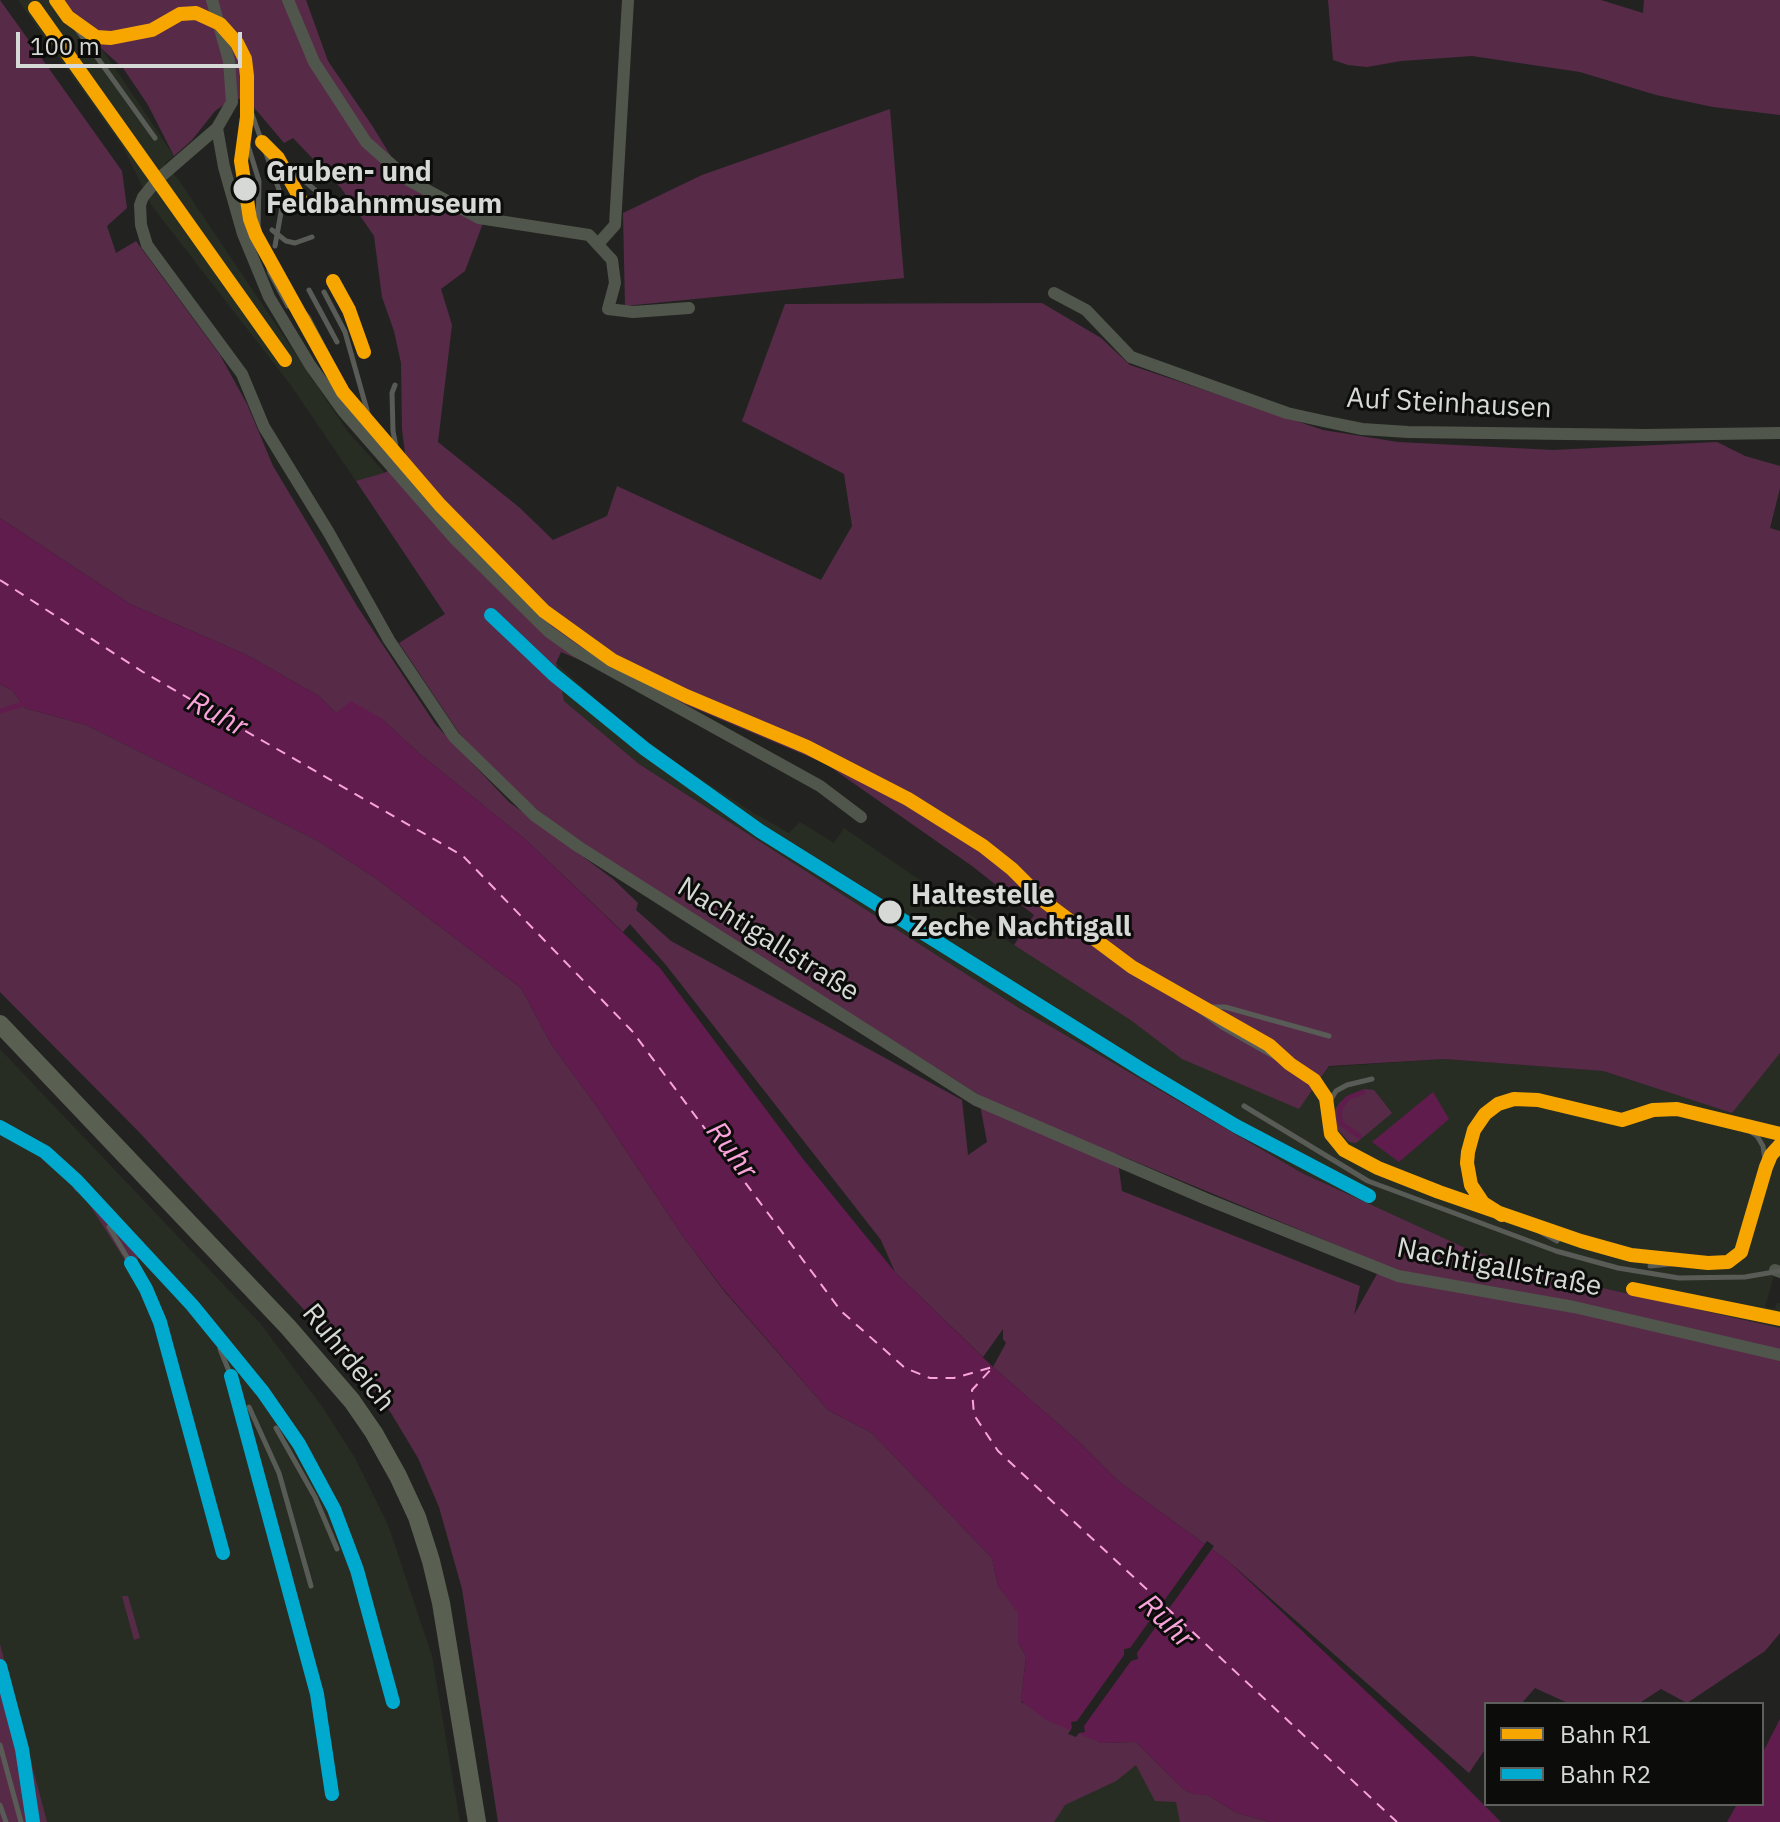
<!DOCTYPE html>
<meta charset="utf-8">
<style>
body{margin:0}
#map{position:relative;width:1780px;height:1822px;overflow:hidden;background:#222320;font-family:"IBM Plex Sans",sans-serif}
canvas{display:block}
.legend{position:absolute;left:1484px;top:1702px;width:280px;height:104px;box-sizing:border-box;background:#0c0d0b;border:2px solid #5d5f5c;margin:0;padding:10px 14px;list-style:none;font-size:24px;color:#d7d9d6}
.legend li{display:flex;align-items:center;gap:16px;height:40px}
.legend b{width:40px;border:2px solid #5d5f5c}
.scale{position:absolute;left:16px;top:32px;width:226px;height:36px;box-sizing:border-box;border:4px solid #d7d9d6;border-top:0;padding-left:10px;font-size:24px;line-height:28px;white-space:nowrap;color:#d7d9d6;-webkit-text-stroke:6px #0c0d0b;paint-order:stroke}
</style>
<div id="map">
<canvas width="1780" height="1822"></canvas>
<ul class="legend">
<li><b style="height:10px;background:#f7a600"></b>Bahn R1</li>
<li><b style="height:10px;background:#00a9ce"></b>Bahn R2</li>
</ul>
<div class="scale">100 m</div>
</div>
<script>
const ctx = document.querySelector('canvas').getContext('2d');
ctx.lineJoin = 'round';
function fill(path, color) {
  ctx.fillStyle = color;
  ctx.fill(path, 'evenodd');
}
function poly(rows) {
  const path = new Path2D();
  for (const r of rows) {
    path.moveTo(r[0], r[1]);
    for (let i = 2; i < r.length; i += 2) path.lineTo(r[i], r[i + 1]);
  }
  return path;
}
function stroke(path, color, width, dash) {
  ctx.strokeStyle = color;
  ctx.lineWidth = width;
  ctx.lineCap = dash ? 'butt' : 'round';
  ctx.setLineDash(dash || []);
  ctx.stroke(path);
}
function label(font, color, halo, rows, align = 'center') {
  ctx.font = font + ' "IBM Plex Sans",sans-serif';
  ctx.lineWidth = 6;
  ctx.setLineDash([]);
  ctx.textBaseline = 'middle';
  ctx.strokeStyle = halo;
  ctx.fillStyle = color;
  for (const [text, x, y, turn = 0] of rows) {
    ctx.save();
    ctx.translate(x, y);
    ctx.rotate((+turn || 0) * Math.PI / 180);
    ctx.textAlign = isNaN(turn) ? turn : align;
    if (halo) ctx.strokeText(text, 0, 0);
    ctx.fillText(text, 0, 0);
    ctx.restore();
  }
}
fill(poly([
 [18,0,64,0,83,28,102,32,147,24,178,6,206,7,238,34,247,58,251,99,257,110,241,121,240,66,231,40,213,28,191,26,172,29,151,39,102,49,174,156,164,164,178,179,348,432,556,663,605,708,678,764,752,812,789,833,800,822,834,843,844,828,1014,945,1132,1021,1299,1108,1329,1067,1444,1059,1603,1071,1732,1113,1780,1053,1780,1267,1776,1268,1765,1307,1775,1309,1777,1303,1780,1303,1780,1328,1607,1289,1472,1251,1302,1173,1019,1008,639,764,564,701,459,602,356,481,290,384,152,206,123,147],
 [0,1049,260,1323,321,1405,355,1458,388,1525,432,1656,460,1822,0,1822],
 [1101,1743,1237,1813,1270,1822,1048,1822]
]), '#282d23');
fill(poly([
 [0,0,122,171,127,208,107,226,116,253,136,241,220,355,247,404,273,466,357,606,435,724,509,802,613,879,638,903,636,910,671,941,962,1100,968,1155,987,1142,978,1094,656,892,552,822,499,778,459,733,399,643,445,614,356,481,384,473,406,461,402,429,401,363,394,331,382,297,374,236,341,188,293,138,284,143,247,99,232,99,215,111,192,140,174,156,148,105,123,68,102,49,64,0,306,0,328,61,373,127,408,184,483,223,465,271,441,289,452,325,438,442,520,508,553,540,607,516,617,486,821,580,852,526,844,474,742,421,785,304,1042,303,1101,338,1130,365,1323,430,1398,442,1553,450,1717,442,1745,456,1780,466,1780,488,1770,528,1780,531,1780,1053,1732,1113,1603,1071,1444,1059,1329,1066,1299,1109,1182,1059,1132,1021,1014,945,1034,915,972,866,826,764,561,652,556,663,564,701,639,764,1019,1008,1302,1173,1472,1251,1607,1289,1780,1328,1780,1633,1765,1651,1687,1703,1661,1689,1638,1704,1570,1704,1535,1688,1521,1704,1486,1704,1486,1748,1469,1773,1228,1561,1118,1481,1077,1440,993,1367,1006,1343,1003,1339,1003,1329,983,1357,895,1272,881,1240,666,965,630,924,623,932,525,839,420,754,381,718,336,713,319,696,247,655,130,604,0,518],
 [1117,1154,1382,1264,1382,1265,1354,1315,1360,1286,1122,1191],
 [1328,0,1601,0,1643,13,1644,0,1780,0,1780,115,1713,107,1656,95,1580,72,1472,56,1401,61,1367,67,1348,65,1333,60],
 [890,109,904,278,625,306,623,213,702,175],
 [0,684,13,691,25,708,86,725,318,841,374,877,521,988,551,1044,597,1107,682,1235,724,1291,828,1410,872,1433,992,1558,998,1586,1018,1612,1018,1643,1026,1656,1021,1702,1101,1743,1136,1742,1184,1790,1196,1795,1207,1795,1237,1813,1270,1822,1180,1822,1176,1802,1155,1801,1136,1765,1116,1781,1065,1805,1054,1822,498,1822,462,1589,439,1507,418,1458,391,1413,348,1357,140,1133,0,992],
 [1364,1089,1374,1090,1392,1113,1356,1143,1349,1142,1337,1129,1334,1112,1340,1102],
 [73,1172,141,1245,142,1254,130,1268,80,1190,76,1192,67,1178],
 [122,1596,128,1596,140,1638,134,1640],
 [0,1644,47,1822,0,1822]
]), '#572b48');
fill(poly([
 [0,518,130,604,247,655,319,696,336,713,351,701,381,718,420,754,525,839,660,968,803,1159,895,1272,993,1367,1077,1440,1118,1481,1228,1561,1443,1764,1501,1822,1270,1822,1237,1813,1207,1795,1196,1795,1184,1790,1136,1742,1101,1743,1046,1720,1021,1701,1026,1656,1018,1643,1018,1613,998,1586,992,1558,872,1433,828,1410,724,1290,682,1235,597,1107,551,1044,521,988,374,877,318,841,86,725,25,708,13,691,0,684],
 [1433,1092,1449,1119,1399,1162,1372,1142],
 [1780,1719,1780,1822,1727,1822,1737,1804,1762,1804,1762,1754]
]), '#601c4d');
fill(poly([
 [1207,1541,1214,1546,1137,1653,1138,1659,1131,1661,1084,1726,1085,1732,1079,1733,1076,1737,1068,1734,1072,1728,1071,1722,1077,1721,1124,1655,1124,1649,1130,1648]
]), '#222320');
stroke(poly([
 [0,711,26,703],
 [1359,1136,1341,1123,1339,1115,1341,1106,1348,1098,1363,1092]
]), '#601c4d', 5);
stroke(poly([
 [0,580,143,672,463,856,632,1031,841,1311,905,1368,930,1378,954,1378,993,1367,972,1390,974,1415,998,1451,1397,1822]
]), '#f9a3da', 2, [10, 8]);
stroke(poly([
 [212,0,229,61,232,102,217,128,157,180,143,197,140,205,141,225,147,245,242,374,264,427,329,533,389,640,454,737,534,815,579,847,976,1100,1206,1199,1398,1276,1574,1307,1780,1355],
 [288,0,314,62,366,142,410,181,479,218,589,235,612,260,615,283,608,309,633,312,689,308],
 [217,128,224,167,243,234,269,297,310,365,343,411,455,539,548,631,576,651,820,786,861,817],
 [598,244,615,225,628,0],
 [1054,293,1086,310,1131,357,1287,413,1323,421,1362,429,1408,432,1646,435,1780,433],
 [1775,1270,1780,1272]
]), '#51564c', 12);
stroke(poly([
 [0,1024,288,1327,352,1401,374,1433,398,1476,417,1517,431,1561,441,1603,477,1822]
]), '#596052', 18);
stroke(poly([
 [68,17,155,138],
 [248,103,283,201,275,246],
 [246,139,259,181,258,230,263,248],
 [278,159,301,200],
 [287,166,315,190],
 [272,230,286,241,295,243,312,237],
 [264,250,270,273,288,306],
 [333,281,349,310,364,352],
 [309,290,337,342],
 [287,292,308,317,355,407],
 [324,292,345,332,372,428],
 [395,385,392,393,393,431,397,452,409,470],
 [1170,989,1222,1027,1298,1070],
 [1201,1007,1225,1007,1329,1036],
 [1244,1106,1368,1181,1556,1251,1618,1268,1679,1278,1745,1277,1780,1271],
 [1329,1118,1330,1101,1336,1091,1347,1085,1372,1079],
 [0,1127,45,1152,77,1181,192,1305,263,1392,299,1444,334,1509,357,1570,393,1702],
 [1745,1128,1757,1136,1763,1146,1765,1160,1761,1183],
 [1502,1215,1483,1203,1471,1185,1467,1163,1468,1152,1474,1130,1485,1114,1498,1104,1514,1099,1538,1100,1622,1120,1653,1110,1677,1109,1780,1134],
 [1519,1220,1557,1241],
 [109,1227,146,1289,165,1341],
 [1650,1266,1690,1262],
 [220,1349,235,1386,317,1694,332,1794],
 [249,1407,279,1473,311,1586],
 [276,1428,315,1497,337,1549],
 [0,1666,22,1749,33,1822],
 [0,1745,21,1822],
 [0,1805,6,1822]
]), '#595c56', 5);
stroke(poly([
 [56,0,68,17,96,37,111,38,152,30,180,14,196,13,220,24,237,43,245,59,247,76,247,117,241,161,250,219,256,235,343,392,440,505,544,611,612,660,686,696,807,747,908,799,983,846,1012,869,1045,902,1132,967,1269,1045,1290,1064,1314,1080,1326,1098,1331,1134,1344,1150,1378,1168,1439,1192,1581,1241,1631,1255,1708,1263,1728,1262,1741,1252,1766,1167,1771,1155,1780,1145],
 [35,8,285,360],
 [262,142,278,158,301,200],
 [333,281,349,310,364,352],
 [1502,1215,1483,1203,1471,1185,1467,1163,1468,1152,1474,1130,1485,1114,1498,1104,1514,1099,1538,1100,1622,1120,1653,1110,1677,1109,1780,1134],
 [1633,1289,1780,1319]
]), '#f7a600', 14);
stroke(poly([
 [491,615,553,674,645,749,760,831,1144,1071,1236,1126,1369,1196],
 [0,1127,45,1152,77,1181,192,1305,263,1392,299,1444,334,1509,357,1570,393,1702],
 [131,1263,146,1289,160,1322,223,1553],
 [231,1376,317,1694,332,1794],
 [0,1666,22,1749,33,1822]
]), '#00a9ce', 14);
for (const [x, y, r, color] of [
 [245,189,13,"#d7d9d6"],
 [890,912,13,"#d7d9d6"]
]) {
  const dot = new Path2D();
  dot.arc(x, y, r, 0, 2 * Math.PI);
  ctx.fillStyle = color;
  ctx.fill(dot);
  stroke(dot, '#0c0d0b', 3);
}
label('bold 28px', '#d7d9d6', '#0c0d0b', [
 ["Gruben- und",266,173],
 ["Feldbahnmuseum",266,205],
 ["Haltestelle",911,896],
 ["Zeche Nachtigall",911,928]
], 'left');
label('28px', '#d7d9d6', '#0c0d0b', [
 ["Auf Steinhausen",1449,404,3],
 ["Nachtigallstraße",768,940,32],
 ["Nachtigallstraße",1499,1268,11],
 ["Ruhrdeich",348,1358,51]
]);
label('italic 30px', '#f9a3da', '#0c0d0b', [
 ["Ruhr",217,715,28],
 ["Ruhr",731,1151,53],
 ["Ruhr",1166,1622,44]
]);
</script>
